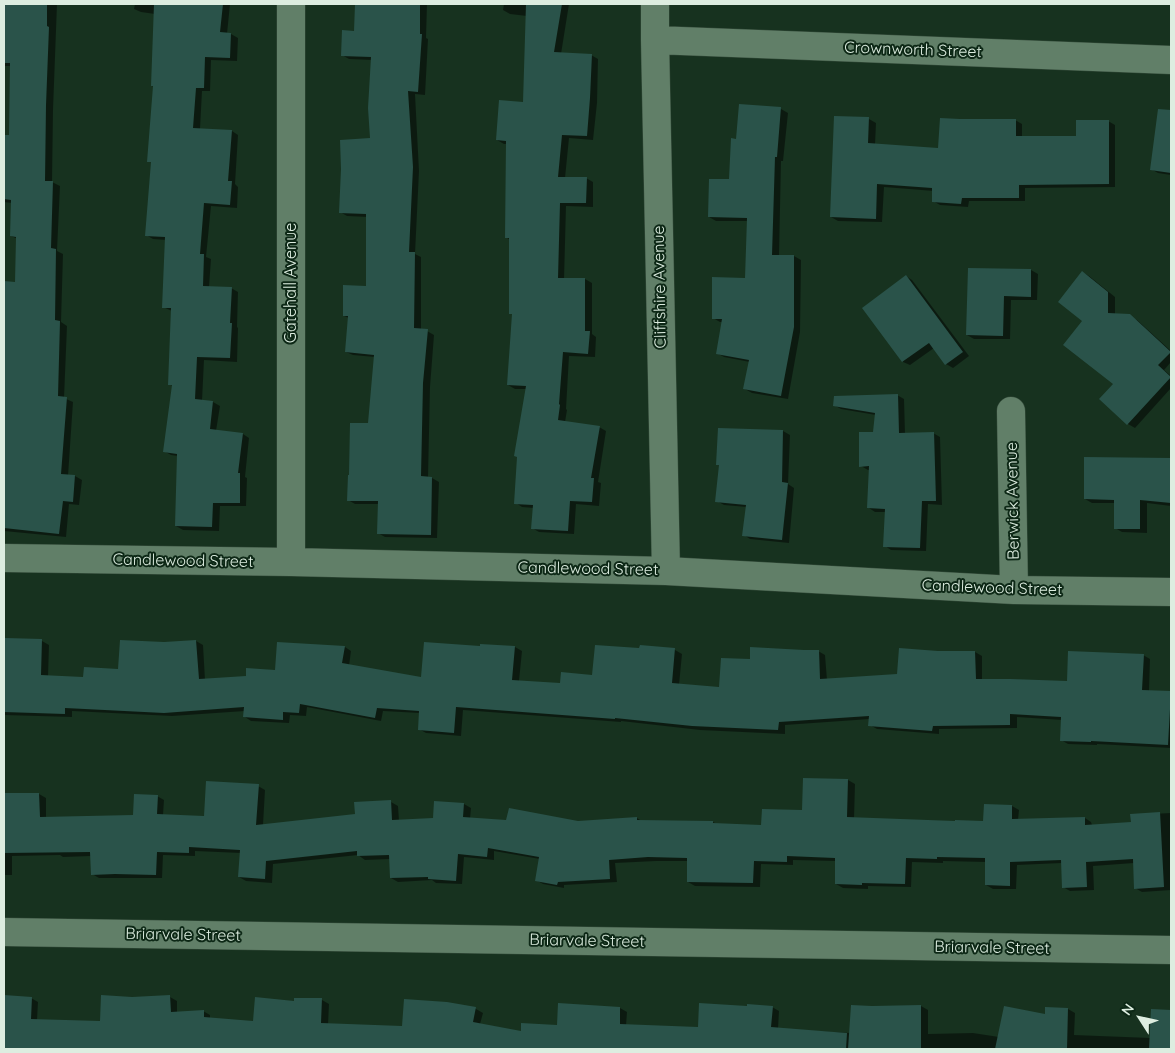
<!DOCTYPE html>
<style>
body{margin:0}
#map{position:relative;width:1175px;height:1053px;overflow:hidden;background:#17321f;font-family:Quicksand,sans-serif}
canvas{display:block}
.frame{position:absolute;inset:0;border:5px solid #ddede0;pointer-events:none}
.north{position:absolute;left:1115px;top:993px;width:50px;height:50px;-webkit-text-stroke:4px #0d2816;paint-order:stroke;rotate:305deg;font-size:14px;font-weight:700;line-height:20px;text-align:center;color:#ddede0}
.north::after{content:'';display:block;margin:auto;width:18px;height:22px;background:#ddede0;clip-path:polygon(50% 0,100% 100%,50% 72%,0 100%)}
</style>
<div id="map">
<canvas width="1175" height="1053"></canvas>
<div class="frame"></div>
<div class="north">N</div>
</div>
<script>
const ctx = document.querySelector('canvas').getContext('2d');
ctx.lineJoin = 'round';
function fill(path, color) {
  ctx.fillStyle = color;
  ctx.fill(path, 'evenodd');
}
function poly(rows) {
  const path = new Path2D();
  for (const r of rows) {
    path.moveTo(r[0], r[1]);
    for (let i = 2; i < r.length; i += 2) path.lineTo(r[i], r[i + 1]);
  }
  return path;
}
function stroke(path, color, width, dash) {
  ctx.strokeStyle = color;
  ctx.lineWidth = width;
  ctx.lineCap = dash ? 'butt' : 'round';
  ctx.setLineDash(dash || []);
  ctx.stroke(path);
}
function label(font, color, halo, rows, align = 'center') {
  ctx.font = font + ' Quicksand,sans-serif';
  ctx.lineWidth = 4;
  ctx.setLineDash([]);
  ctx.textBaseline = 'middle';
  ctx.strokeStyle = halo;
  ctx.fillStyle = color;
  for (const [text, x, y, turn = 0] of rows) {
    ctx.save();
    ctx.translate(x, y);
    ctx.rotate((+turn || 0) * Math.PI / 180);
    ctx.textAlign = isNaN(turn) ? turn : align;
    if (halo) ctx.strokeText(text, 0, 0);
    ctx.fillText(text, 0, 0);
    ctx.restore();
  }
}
fill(poly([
 [4,4,57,4,53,110,52,182,60,186,57,251,63,254,61,322,67,326,64,398,73,402,68,476,75,476,82,480,79,505,69,504,66,537,4,531,4,283,16,283,18,239,11,236,12,203,4,202,4,136,10,136,11,66,4,66],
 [135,4,230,4,227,34,231,34,238,38,237,61,211,60,210,91,202,91,200,129,232,131,238,135,235,184,238,187,237,208,211,206,206,257,211,259,209,287,231,288,238,292,237,327,238,328,237,362,204,360,202,401,213,402,220,406,216,431,243,434,249,438,245,477,247,478,246,506,220,506,219,531,183,530,176,526,178,456,171,455,164,451,173,386,169,384,172,311,163,307,166,240,153,239,146,235,152,163,149,161,154,87,152,86,155,14,141,12,134,9],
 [356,4,427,4,426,38,428,39,425,95,415,94,419,171,415,254,421,257,421,330,427,331,434,335,430,387,428,478,432,478,439,482,437,538,385,537,378,533,379,504,355,504,348,500,369,425,375,357,353,355,346,352,349,318,344,316,367,287,368,217,347,216,340,212,371,139,372,60,349,59,342,55,356,32],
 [504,4,569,4,561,54,591,55,598,59,597,103,593,140,569,138,565,178,586,178,593,182,593,207,566,206,564,280,585,279,592,283,592,334,596,337,595,357,569,356,566,409,567,410,565,422,599,427,606,431,598,482,601,483,599,506,576,504,574,534,539,532,532,528,534,508,522,507,516,503,527,389,515,389,508,385,513,314,510,240,506,237,508,144,504,144,497,140,524,104,527,16,510,14,503,10],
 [781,109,788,113,783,161,781,161,779,256,794,256,801,260,800,332,788,399,752,393,745,389,750,362,724,357,717,353,723,322,720,322,713,318,746,279,748,221,716,221,709,217,730,180,737,140],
 [835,118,869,119,876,123,875,145,940,149,1015,120,1022,124,1022,138,1077,138,1108,121,1115,125,1115,187,1025,188,1025,201,969,201,968,207,940,205,933,201,934,191,884,187,882,222,838,221,831,217],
 [1158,118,1171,120,1171,175,1158,173,1151,169],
 [969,269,1031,270,1038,274,1037,300,1011,300,1010,339,974,339,967,335],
 [1082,272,1089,276,1115,297,1115,315,1129,316,1137,320,1171,351,1171,362,1164,370,1171,376,1171,388,1135,428,1128,424,1115,384,1084,321],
 [906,276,912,280,969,356,953,368,946,364,934,348,910,365,903,362,863,308],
 [897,395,904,399,905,434,933,433,940,437,942,505,928,504,926,551,891,550,885,546,886,512,875,512,869,508,870,470,868,470,861,466,874,433,876,415,841,409,834,405],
 [719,429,783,431,790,435,788,484,794,488,789,543,750,539,744,535,747,507,724,505,717,501,720,465],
 [1148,463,1171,466,1171,506,1147,503,1147,533,1122,532,1115,528,1115,503,1092,503,1085,499],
 [42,641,49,645,48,677,85,678,119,670,165,643,196,641,203,645,205,680,247,678,277,671,345,647,351,651,349,666,422,679,481,647,515,647,522,651,519,681,561,685,593,676,641,650,641,646,675,650,682,654,679,685,720,689,751,660,818,651,825,655,827,680,898,675,938,652,975,652,982,656,982,680,1068,682,1143,655,1150,659,1149,691,1171,692,1171,748,1097,744,1097,745,1068,744,1061,740,1062,720,1017,717,1017,728,939,729,939,734,877,729,870,725,870,719,785,725,785,734,700,730,621,721,621,722,463,710,461,736,426,733,419,729,420,713,383,711,381,721,307,707,306,716,290,715,289,723,251,721,245,717,245,711,172,716,72,711,72,717,4,715,4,642],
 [804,779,848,780,855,784,854,819,984,822,1012,806,1019,810,1018,820,1085,818,1091,822,1092,825,1132,823,1132,815,1171,813,1171,868,1170,868,1171,890,1142,892,1135,888,1134,863,1093,866,1094,890,1070,891,1063,887,1062,863,1017,865,1016,889,993,889,986,885,986,862,943,861,943,863,912,862,911,887,868,886,868,889,843,888,836,884,836,861,793,860,793,865,761,864,760,887,695,886,688,882,688,861,656,861,615,863,617,882,564,885,564,888,543,884,536,880,540,859,494,851,494,860,464,857,462,884,436,883,432,880,398,882,391,878,390,859,365,860,358,855,273,864,272,883,246,881,239,877,241,853,195,851,195,856,163,855,162,878,99,878,92,874,91,856,63,857,60,855,12,856,12,875,4,875,4,794,39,794,46,798,46,818,134,816,157,796,164,800,163,815,205,817,258,786,265,790,263,825,356,815,391,802,398,806,399,821,434,819,464,804,471,808,470,819,507,822,578,822,637,818,643,822,713,822,717,824,762,826,803,812],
 [4,997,31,998,38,1002,37,1020,101,1022,132,998,170,997,177,1001,177,1013,203,1011,210,1015,210,1019,254,1022,295,1002,295,999,322,1000,329,1004,328,1025,403,1027,447,1003,476,1009,483,1013,480,1024,522,1032,558,1027,620,1008,627,1012,626,1026,699,1029,748,1007,772,1007,779,1011,778,1029,850,1033,921,1006,928,1010,928,1034,973,1033,999,1037,1046,1015,1068,1009,1075,1013,1074,1035,1151,1038,1152,1010,1171,1011,1171,1049,4,1049]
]), '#0007');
fill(poly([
 [4,4,47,4,47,26,49,27,46,105,45,181,53,181,51,248,56,249,55,320,60,321,58,396,67,397,61,474,75,475,73,502,63,501,59,534,4,528,4,281,15,282,16,237,10,236,11,200,4,199,4,135,9,135,10,63,4,63],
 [154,4,223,4,220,32,231,33,230,58,205,57,204,88,196,88,193,128,232,130,228,181,232,181,230,205,204,203,200,254,204,254,203,286,232,287,230,323,232,323,230,358,197,357,195,399,213,401,210,429,243,433,238,473,240,473,240,503,213,503,212,527,175,526,177,454,163,452,172,385,168,385,171,308,162,308,165,237,145,236,151,162,147,162,153,86,151,86],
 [355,4,420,4,420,34,422,34,418,92,408,91,413,167,409,252,415,252,414,328,428,329,423,383,421,476,432,477,431,535,377,534,378,501,347,501,348,475,349,475,350,423,368,423,374,355,345,352,348,316,343,316,343,285,366,286,366,214,339,213,341,169,340,140,370,138,368,108,371,57,341,56,342,30,354,31],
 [526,4,562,4,554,52,592,54,590,98,587,136,562,135,558,177,587,177,586,203,560,203,558,278,585,278,585,331,590,331,588,354,563,352,559,404,560,405,558,420,600,426,591,478,594,478,592,502,570,501,568,531,531,529,533,505,514,504,517,457,514,456,526,386,507,385,512,314,509,314,509,238,505,238,506,141,496,140,499,100,523,102],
 [739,104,781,107,777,157,775,157,772,255,794,255,794,327,781,396,743,389,749,360,716,354,722,319,712,319,712,277,745,278,747,218,708,217,709,179,729,179,731,138,736,139],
 [1158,109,1171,110,1171,173,1150,170],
 [834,116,869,117,868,143,938,148,940,118,960,119,1016,119,1016,136,1076,136,1076,120,1109,120,1109,184,1019,185,1019,198,962,198,961,204,932,202,932,188,877,184,876,219,830,217],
 [968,268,1031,269,1031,297,1004,296,1003,336,966,335],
 [1082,271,1108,292,1108,313,1130,314,1171,352,1158,365,1171,377,1127,425,1099,399,1113,384,1063,345,1082,321,1058,302],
 [906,275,963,352,945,365,929,343,902,362,862,308],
 [898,394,899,433,934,432,936,501,922,501,920,548,883,547,885,509,867,508,869,466,859,467,859,432,873,432,875,413,833,406,834,396],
 [718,428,783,430,782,482,788,483,782,540,742,536,746,505,715,502,719,465,716,465],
 [1084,457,1171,458,1171,503,1140,500,1140,529,1114,529,1114,500,1084,499],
 [5,638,42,639,41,675,83,677,84,667,118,669,120,640,164,642,196,640,199,679,246,676,246,668,275,670,277,642,345,646,342,663,421,677,424,642,480,646,480,644,515,646,512,680,560,683,561,672,592,675,595,645,639,648,640,645,675,648,672,683,719,687,721,658,750,659,750,647,804,650,819,650,820,679,897,674,899,648,938,651,975,651,976,679,1011,679,1067,681,1068,651,1144,654,1142,690,1171,691,1168,745,1091,741,1091,742,1060,741,1061,717,1010,714,1010,725,933,726,932,731,868,726,869,716,779,722,778,730,692,726,615,718,615,719,456,707,454,733,418,730,419,711,377,708,375,718,300,704,299,713,283,712,283,720,243,717,244,707,164,713,65,708,65,714,4,712],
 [803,778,848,779,847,817,955,821,955,820,983,821,984,804,1012,805,1012,819,1085,817,1085,825,1131,822,1130,814,1160,812,1164,887,1134,889,1133,859,1086,862,1087,887,1062,888,1061,860,1010,862,1010,886,985,885,985,858,937,857,937,859,906,858,905,884,862,883,862,885,835,884,835,858,787,856,787,862,754,861,753,883,687,882,687,858,648,857,609,860,610,879,558,882,557,885,535,881,539,857,488,848,487,857,458,854,456,881,428,879,428,877,390,878,389,855,357,856,357,851,266,861,265,879,238,877,240,850,189,847,189,853,157,852,156,875,115,874,91,875,90,852,4,853,4,793,39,793,40,817,133,815,134,794,158,795,157,814,204,816,206,781,259,784,256,825,355,814,354,802,391,800,392,820,433,818,434,801,464,803,463,817,506,820,509,808,578,821,637,817,637,820,713,821,713,823,761,825,762,809,802,810],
 [4,995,32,997,31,1019,100,1021,101,995,132,997,170,995,171,1012,204,1010,204,1017,253,1021,255,997,294,1001,294,998,322,998,321,1023,402,1026,404,999,447,1002,476,1007,473,1022,521,1031,521,1023,557,1025,558,1003,620,1007,620,1024,698,1027,699,1003,747,1006,747,1004,773,1006,771,1027,847,1033,846,1049,4,1049],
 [851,1005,872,1006,921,1005,921,1049,848,1049],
 [1004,1006,1045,1014,1045,1007,1068,1008,1067,1049,995,1049],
 [1151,1009,1171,1010,1171,1049,1149,1049]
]), '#2a534a');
const minor = poly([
 [655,4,655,40,666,571],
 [655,40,1171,60],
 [1011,411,1014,590],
 [4,558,291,562,666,571,1014,590,1171,592],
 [291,562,291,4],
 [4,932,1171,950]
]);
stroke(minor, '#364d3c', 29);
stroke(minor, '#617f68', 28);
label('16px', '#ddede0', '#0d2816', [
 ["Crownworth Street",913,50,2],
 ["Gatehall Avenue",291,283,-90],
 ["Cliffshire Avenue",660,287,-91],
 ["Berwick Avenue",1013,501,-91],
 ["Candlewood Street",183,561,1],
 ["Candlewood Street",588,569,1],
 ["Candlewood Street",992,588,2],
 ["Briarvale Street",183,935,1],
 ["Briarvale Street",587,941,1],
 ["Briarvale Street",992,948,1]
]);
</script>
